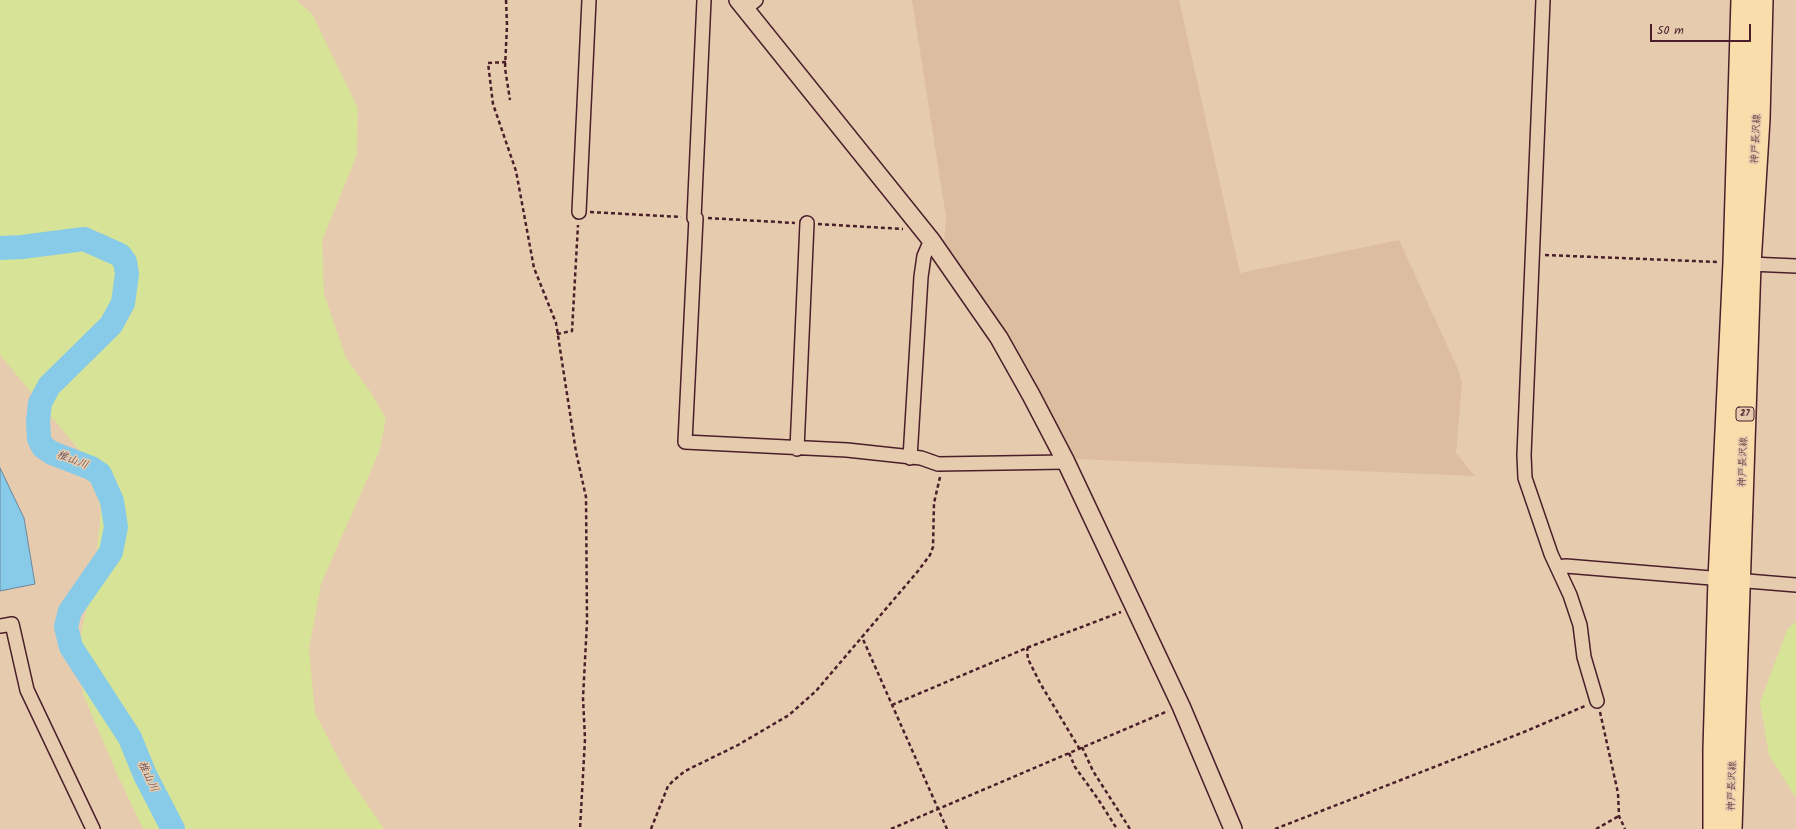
<!DOCTYPE html>
<meta charset="utf-8">
<style>
body{margin:0}
#map{position:relative;width:1796px;height:829px;overflow:hidden;background:#e7cbae;font-family:Kalam,sans-serif}
canvas{display:block}
.scale{position:absolute;left:1650px;top:24px;width:101px;height:18px;box-sizing:border-box;border:2px solid #4a1f2b;border-top:0;padding-left:5px;font-size:12px;line-height:14px;white-space:nowrap;color:#4a1f2b;-webkit-text-stroke:3px #e7cbae;paint-order:stroke}
</style>
<div id="map">
<canvas width="1796" height="829"></canvas>
<div class="scale">50 m</div>
</div>
<script>
const ctx = document.querySelector('canvas').getContext('2d');
ctx.lineJoin = 'round';
function fill(path, color) {
  ctx.fillStyle = color;
  ctx.fill(path, 'evenodd');
}
function poly(rows) {
  const path = new Path2D();
  for (const r of rows) {
    path.moveTo(r[0], r[1]);
    for (let i = 2; i < r.length; i += 2) path.lineTo(r[i], r[i + 1]);
  }
  return path;
}
function stroke(path, color, width, dash) {
  ctx.strokeStyle = color;
  ctx.lineWidth = width;
  ctx.lineCap = dash ? 'butt' : 'round';
  ctx.setLineDash(dash || []);
  ctx.stroke(path);
}
function label(font, color, halo, rows, align = 'center') {
  ctx.font = font + ' Kalam,"Klee One",sans-serif';
  ctx.lineWidth = 3;
  ctx.setLineDash([]);
  ctx.textBaseline = 'middle';
  ctx.strokeStyle = halo;
  ctx.fillStyle = color;
  for (const [text, x, y, turn = 0] of rows) {
    ctx.save();
    ctx.translate(x, y);
    ctx.rotate((+turn || 0) * Math.PI / 180);
    ctx.textAlign = isNaN(turn) ? turn : align;
    if (halo) ctx.strokeText(text, 0, 0);
    ctx.fillText(text, 0, 0);
    ctx.restore();
  }
}
fill(poly([
 [912,0,1179,0,1240,273,1399,240,1458,369,1462,383,1456,453,1475,476,1076,459,1006,333,944,244,946,217]
]), '#ddbd9f');
fill(poly([
 [0,0,297,0,312,14,358,108,357,155,322,240,324,294,346,358,373,396,386,419,379,452,321,584,309,649,315,713,346,773,384,829,143,829,118,776,83,694,80,638,95,569,101,511,90,463,0,355],
 [1796,621,1796,798,1769,755,1760,703,1787,630]
]), '#d7e396');
const water = poly([
 [0,468,24,518,35,584,0,591,0,468]
]);
fill(water, '#87cbe8');
stroke(water, '#6f869c', 1);
stroke(poly([
 [0,248,22,247,84,239,120,255,125,262,127,274,123,303,111,325,49,386,40,403,38,421,39,439,43,447,52,453,91,468,100,474,112,501,116,527,111,552,70,611,66,627,71,647,130,738,145,775,173,829]
]), '#87cbe8', 24);
const minor = poly([
 [1543,0,1524,455,1525,478,1551,554,1570,595,1580,625,1584,657,1597,701],
 [745,9,756,0],
 [579,212,589,0],
 [694,218,704,0],
 [696,218,685,442,847,450,921,458,938,464,1066,462],
 [1750,264,1796,266],
 [797,449,807,223],
 [910,458,921,277,924,256,931,240],
 [1558,567,1566,566,1796,585],
 [0,626,12,624,27,690,93,829]
]);
const tertiary = poly([
 [738,0,931,240,999,338,1031,395,1066,462,1181,706,1233,829]
]);
const primary = poly([
 [1714,829,1714,749,1719,579,1734,262,1742,0],
 [1731,829,1750,264,1759,119,1762,0]
]);
stroke(minor, '#4a1f2b', 16);
stroke(tertiary, '#4a1f2b', 20);
stroke(primary, '#4a1f2b', 24);
stroke(poly([
 [506,0,507,25,505,68,510,100],
 [506,62,488,63,493,104,516,171,534,268,556,323,576,452,586,497,587,622,583,698,585,739,580,829],
 [590,212,681,217],
 [708,218,795,223],
 [818,224,903,229],
 [1545,255,1718,262],
 [557,334,572,331,578,225],
 [940,477,934,503,933,547,930,555,918,571,862,637,947,829],
 [1028,647,1027,651,1028,659,1040,683,1079,748],
 [892,705,1029,647,1121,612],
 [1600,712,1618,793,1619,816,1625,829],
 [1082,747,1093,771,1130,829],
 [1069,753,1075,767,1098,799,1117,829],
 [651,829,668,786,674,780,685,771,738,745,789,715,816,691,862,637],
 [891,829,1168,711],
 [1275,829,1524,732,1585,706],
 [1596,829,1619,816]
]), '#4a1f2b', 2.5, [4, 3]);
stroke(minor, '#e7cbae', 13);
stroke(tertiary, '#e7cbae', 17);
stroke(primary, '#f9deab', 21);
for (const [x, y, w] of [
 [1745,414,18]
]) {
  const box = new Path2D();
  box.roundRect(x - w / 2, y - 7, w, 14, 3);
  ctx.fillStyle = '#e7cbae';
  ctx.fill(box);
  stroke(box, '#4a1f2b', 1);
}
label('bold 9px', '#4a1f2b', null, [
 ["27",1745,414]
]);
label('10px', '#4a1f2b', '#e7cbae', [
 ["神戸長沢線",1757,139,-87],
 ["神戸長沢線",1744,462,-88],
 ["神戸長沢線",1733,786,-88]
]);
label('italic 11px', '#533947', '#e7cbae', [
 ["椎山川",72,461,21],
 ["椎山川",147,777,65]
]);
</script>
